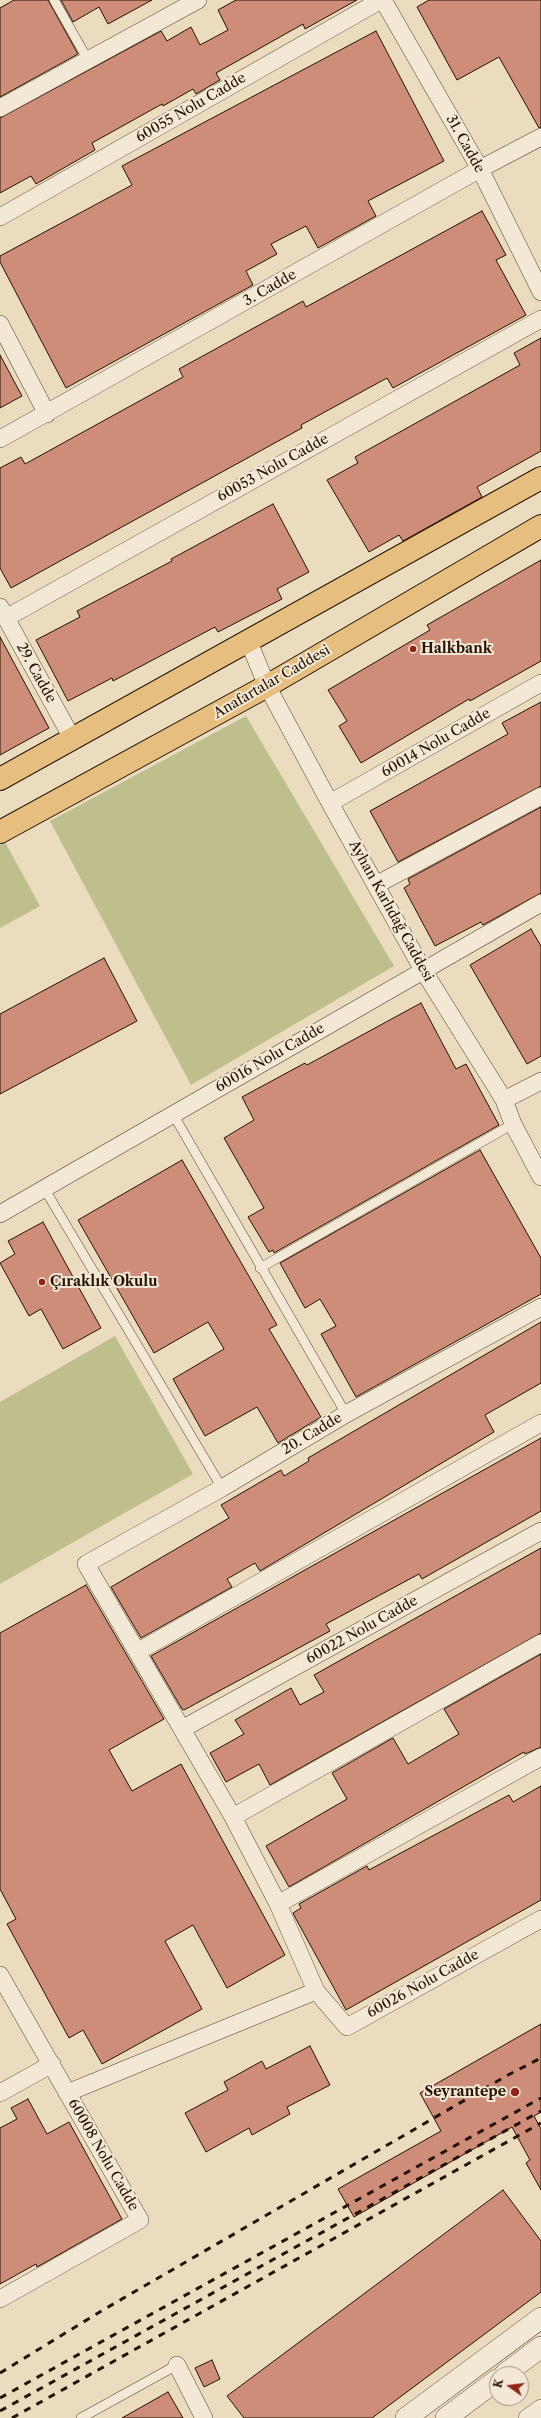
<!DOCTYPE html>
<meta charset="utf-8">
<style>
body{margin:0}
#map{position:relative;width:541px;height:2418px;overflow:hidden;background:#ecdcbf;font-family:"Libre Caslon Text",serif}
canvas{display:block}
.north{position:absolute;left:489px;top:2366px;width:40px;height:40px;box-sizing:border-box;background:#f3e8d5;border:1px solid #a19280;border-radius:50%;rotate:284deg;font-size:11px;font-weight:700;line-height:16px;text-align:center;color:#261201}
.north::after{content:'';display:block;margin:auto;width:14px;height:18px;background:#8f2418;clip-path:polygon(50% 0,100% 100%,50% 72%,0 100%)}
</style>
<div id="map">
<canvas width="541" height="2418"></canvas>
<div class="north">K</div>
</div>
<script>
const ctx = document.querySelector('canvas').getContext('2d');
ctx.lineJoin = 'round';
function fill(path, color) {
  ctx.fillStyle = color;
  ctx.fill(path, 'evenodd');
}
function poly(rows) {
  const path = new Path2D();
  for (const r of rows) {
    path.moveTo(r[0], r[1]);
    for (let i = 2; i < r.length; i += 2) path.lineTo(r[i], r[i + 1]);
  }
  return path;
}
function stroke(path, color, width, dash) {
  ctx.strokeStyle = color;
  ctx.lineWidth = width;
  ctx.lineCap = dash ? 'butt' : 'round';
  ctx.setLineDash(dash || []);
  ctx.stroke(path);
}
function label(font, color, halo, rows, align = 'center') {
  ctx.font = font + ' "Libre Caslon Text",serif';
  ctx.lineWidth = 4;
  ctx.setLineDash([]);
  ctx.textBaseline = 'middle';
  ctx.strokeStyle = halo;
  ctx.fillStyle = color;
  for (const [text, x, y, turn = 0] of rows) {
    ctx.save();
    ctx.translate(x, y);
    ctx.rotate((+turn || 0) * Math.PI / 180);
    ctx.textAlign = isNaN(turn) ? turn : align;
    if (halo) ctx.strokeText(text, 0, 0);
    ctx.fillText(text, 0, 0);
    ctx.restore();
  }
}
fill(poly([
 [246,716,394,966,191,1085,50,821],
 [5,842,40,906,0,928,0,845],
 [115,1336,193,1474,0,1584,0,1402]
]), '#bfbe8d');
const building = poly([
 [14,0,48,0,78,54,0,97,0,8,14,0],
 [61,0,152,0,108,24,99,7,73,22,61,0],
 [236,0,357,0,305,29,303,24,216,73,220,80,196,94,193,89,163,106,162,104,92,143,95,150,36,184,31,176,0,193,0,118,161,31,167,41,191,27,200,45,228,30,218,10,236,0],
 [429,0,541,0,541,127,539,128,499,57,457,80,417,7,429,0],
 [376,31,444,161,368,201,376,216,318,248,306,226,271,244,277,254,246,271,253,285,66,388,0,262,0,256,132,185,122,166,376,31],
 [482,211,506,255,496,260,526,315,393,388,387,378,301,425,302,428,11,588,0,568,0,468,21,457,25,464,183,377,179,369,303,301,306,307,482,211],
 [541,338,541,451,477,487,482,497,403,541,399,535,369,552,327,480,358,463,355,457,520,365,514,353,541,338],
 [0,355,22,396,0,408,0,355],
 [273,504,309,572,277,589,282,599,218,632,215,627,113,681,112,678,68,701,36,640,80,617,77,611,172,561,171,559,273,504],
 [541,560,541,661,470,701,469,699,361,763,339,726,347,721,328,690,430,630,427,625,541,560],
 [0,637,49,728,0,755,0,637],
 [541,702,541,786,398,862,370,811,508,734,502,723,541,702],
 [541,807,541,893,483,925,481,922,435,946,404,888,410,884,408,879,541,807],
 [531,929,541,946,541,1056,527,1064,470,965,531,929],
 [104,958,137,1021,0,1094,0,1014,104,958],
 [421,1003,456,1069,466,1064,499,1125,274,1253,273,1250,269,1252,248,1217,264,1208,224,1138,254,1120,242,1097,305,1063,307,1065,421,1003],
 [480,1150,541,1258,541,1294,356,1397,321,1334,336,1326,320,1299,305,1308,280,1263,480,1150],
 [182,1160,277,1325,269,1329,321,1417,278,1443,257,1407,205,1436,173,1379,224,1349,208,1322,154,1353,78,1220,182,1160],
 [43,1222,101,1328,63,1349,41,1309,29,1316,0,1263,15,1254,8,1241,43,1222],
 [541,1322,541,1383,485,1415,494,1432,260,1571,255,1563,227,1579,232,1587,141,1638,111,1587,229,1518,221,1505,281,1470,284,1476,309,1461,308,1458,541,1322],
 [541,1438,541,1511,422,1579,419,1574,326,1624,330,1631,184,1710,182,1709,151,1656,541,1438],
 [541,1548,541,1633,270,1785,259,1764,226,1782,210,1753,244,1734,235,1720,291,1688,300,1705,324,1692,314,1675,541,1548],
 [86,1585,164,1719,109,1750,132,1791,181,1764,285,1955,227,1988,193,1925,165,1941,202,2009,102,2064,83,2030,69,2038,7,1924,16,1919,0,1889,0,1633,86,1585],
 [541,1654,541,1747,525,1754,524,1752,289,1887,266,1846,347,1799,332,1773,393,1738,408,1764,459,1734,444,1709,541,1654],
 [541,1786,541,1900,346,2010,296,1919,293,1913,301,1908,299,1904,367,1866,369,1870,509,1795,513,1802,541,1786],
 [541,2024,541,2112,534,2116,541,2129,541,2190,526,2163,530,2160,512,2127,354,2217,338,2189,441,2131,420,2093,541,2024],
 [310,2046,330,2085,287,2107,290,2114,252,2135,249,2128,206,2152,185,2113,228,2090,224,2082,262,2061,266,2069,310,2046],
 [28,2099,47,2134,69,2122,122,2219,37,2267,36,2264,0,2284,0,2128,17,2119,11,2108,28,2099],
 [503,2190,541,2241,541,2292,372,2418,244,2418,227,2396,503,2190],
 [212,2360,220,2379,204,2387,195,2368,212,2360],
 [168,2392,183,2418,122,2418,168,2392]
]);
fill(building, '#ce8d79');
stroke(building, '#261201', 1);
const service = poly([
 [54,0,88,60],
 [173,1114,346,1414],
 [44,1188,222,1488],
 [260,1268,513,1124],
 [81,2418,177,2365]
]);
const minor = poly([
 [383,0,480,169,541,292],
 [0,108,198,0],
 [0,217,381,0],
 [0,324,47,414],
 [0,439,480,169,541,137],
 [0,607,72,738],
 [6,618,541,319],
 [248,640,267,686,330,803,423,970,504,1100,513,1124,541,1177],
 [330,803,541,683],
 [376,885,541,796],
 [504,1100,541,1081],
 [0,1214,541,903],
 [137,1652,541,1423],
 [182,1729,541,1531],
 [233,1817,541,1643],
 [278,1904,541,1757],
 [0,1975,140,2220,0,2299],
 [316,1991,347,2027,541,1919],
 [0,2093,52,2064],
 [67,2093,316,1991,278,1904,233,1817,86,1564,222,1488,346,1414,541,1307],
 [177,2365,204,2418],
 [527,2418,541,2408]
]);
const tertiary = poly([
 [505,2374,541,2347],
 [406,2418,541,2318],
 [446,2418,497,2380]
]);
const primary = poly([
 [0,779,541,478],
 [0,832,267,686,541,526]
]);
stroke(service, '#584430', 10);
stroke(minor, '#584430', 18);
stroke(tertiary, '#584430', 22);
stroke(primary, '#261201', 24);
stroke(service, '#f3e8d5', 9);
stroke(minor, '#f3e8d5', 17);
stroke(tertiary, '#f3e8d5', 21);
stroke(primary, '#e6be80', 22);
stroke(poly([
 [0,2373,103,2310,508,2075,541,2058],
 [0,2398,541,2098],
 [0,2411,541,2111],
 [12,2418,541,2123]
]), '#261201', 3, [7, 7]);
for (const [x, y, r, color] of [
 [413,649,4,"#8f2418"],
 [42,1282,4,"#8f2418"],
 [515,2092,5,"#8f2418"]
]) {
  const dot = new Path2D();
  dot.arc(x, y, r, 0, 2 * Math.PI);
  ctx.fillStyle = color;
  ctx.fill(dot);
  stroke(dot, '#f3e8d5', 1.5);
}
label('14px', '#261201', '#f3e8d5', [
 ["60055 Nolu Cadde",191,108,-30],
 ["31. Cadde",465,144,61],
 ["3. Cadde",270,288,-30],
 ["60053 Nolu Cadde",273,468,-29],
 ["29. Cadde",36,673,61],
 ["Anafartalar Caddesi",272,682,-30],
 ["60014 Nolu Cadde",436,743,-30],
 ["Ayhan Karlıdağ Caddesi",391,911,61],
 ["60016 Nolu Cadde",270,1058,-30],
 ["20. Cadde",312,1434,-31],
 ["60022 Nolu Cadde",362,1630,-29],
 ["60026 Nolu Cadde",423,1984,-29],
 ["60008 Nolu Cadde",103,2155,60]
]);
label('bold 14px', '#261201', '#f3e8d5', [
 ["Halkbank",421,649],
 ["Çıraklık Okulu",50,1282],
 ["Seyrantepe",506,2092,"right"]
], 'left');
</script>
